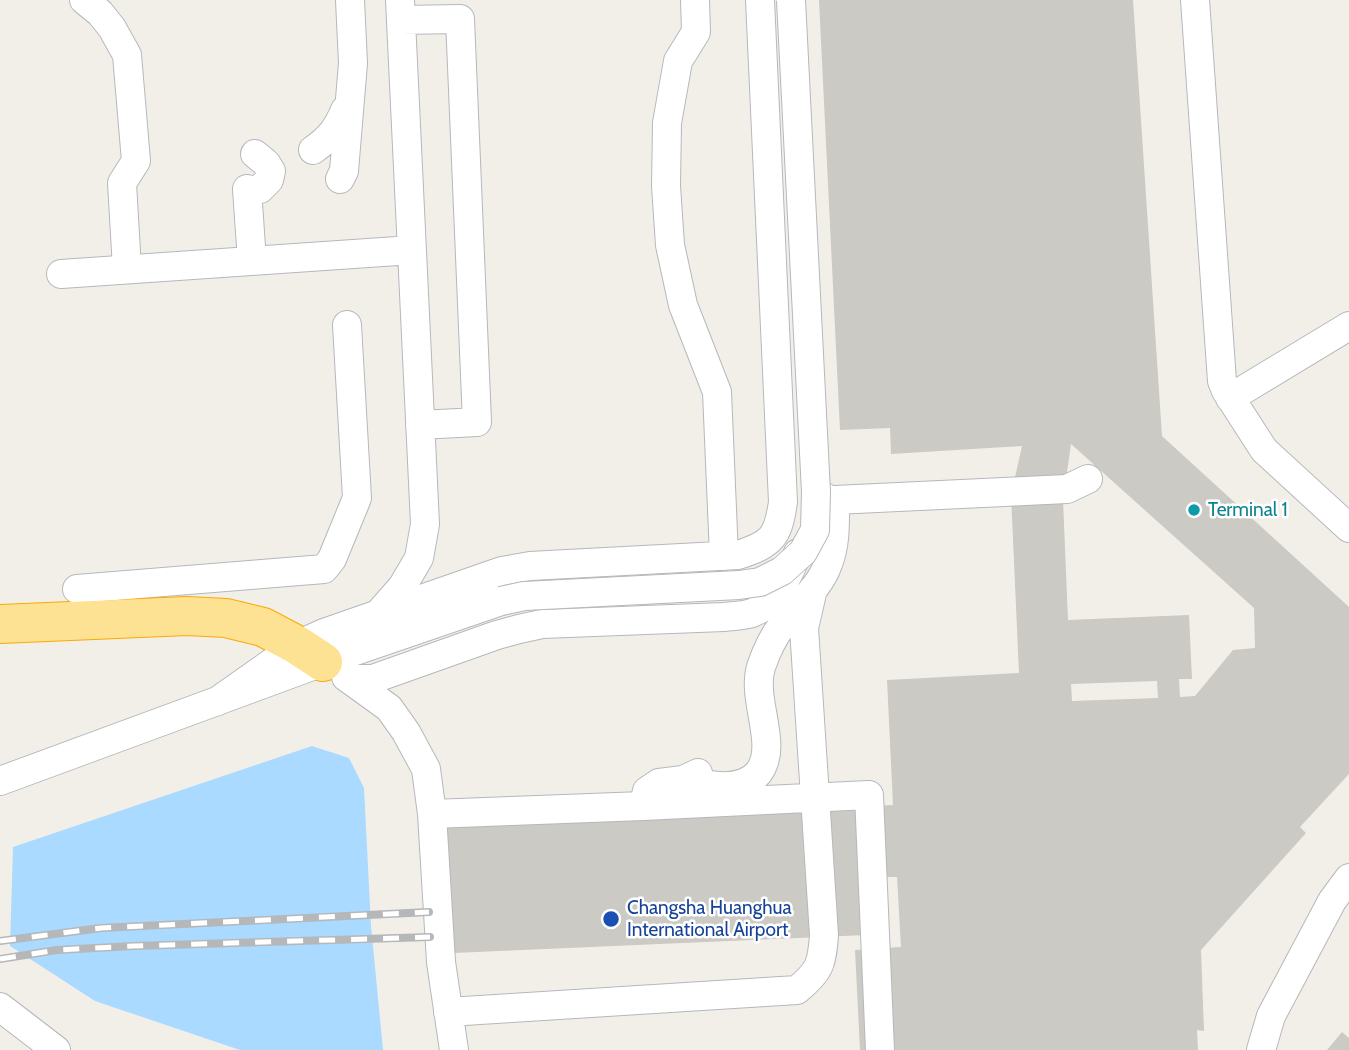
<!DOCTYPE html>
<html>
<head>
<meta charset="utf-8">
<style>
  body { margin:0 }
  canvas { display:block; background:#f1efe8 }
</style>
</head>
<body>
<canvas width="1349" height="1050"></canvas>
<script>
const ctx = document.querySelector('canvas').getContext('2d');
ctx.lineJoin = 'round';
function fill(path, color) {
  ctx.fillStyle = color;
  ctx.fill(path, 'evenodd');
}
function stroke(path, color, width, dash) {
  ctx.strokeStyle = color;
  ctx.lineWidth = width;
  ctx.lineCap = dash ? 'butt' : 'round';
  ctx.setLineDash(dash || []);
  ctx.stroke(path);
}
function write(font, color, halo, rows, align = 'center') {
  ctx.font = font + ' Cabin,sans-serif';
  ctx.lineWidth = 5;
  ctx.setLineDash([]);
  ctx.textBaseline = 'middle';
  ctx.strokeStyle = halo;
  ctx.fillStyle = color;
  for (const [text, x, y, turn = 0] of rows) {
    ctx.save();
    ctx.translate(x, y);
    ctx.rotate((+turn || 0) * Math.PI / 180);
    ctx.textAlign = isNaN(turn) ? turn : align;
    if (halo) ctx.strokeText(text, 0, 0);
    ctx.fillText(text, 0, 0);
    ctx.restore();
  }
}
fill(new Path2D(`
  M 312,746 L 349,758 L 364,788 L 371,926 L 383,1050 L 240,1050 L 95,1001 L 10,946 L 13,847 Z`), '#aadaff');
fill(new Path2D(`
  M 819,0 L 1133,0 L 1162,436 L 1349,607 L 1349,774 L 1300,827 L 1306,833 L 1201,950 L 1204,1031 L 1197,1030 L 1198,1050 L 860,1050 L 855,950 L 901,947 L 897,877 L 863,877 L 866,935 L 431,954 L 423,824 L 893,805 L 887,680 L 1019,673 L 1011,495 L 1022,446 L 891,454 L 890,428 L 840,430 ZM 1071,444 L 1254,608 L 1255,648 L 1233,650 L 1195,696 L 1180,697 L 1179,679 L 1192,679 L 1189,615 L 1068,620 L 1063,500 ZM 1157,681 L 1158,698 L 1072,701 L 1071,684 Z
  M 1342,1032 L 1349,1038 L 1349,1050 L 1327,1050 Z`), '#cccac5');
const minor = new Path2D(`
  M 84,0 L 100,13 L 112,28 L 127,55 L 136,161 L 122,183 L 127,269
  M 695,0 L 696,32 L 678,61 L 667,123 L 666,186 L 670,245 L 683,305 L 717,392 L 724,556
  M 1195,0 L 1222,381 L 1226,391 L 1264,450 L 1349,528
  M 401,20 L 460,19 L 477,422 L 420,425
  M 313,150 C 330,138 337,129 345,110
  M 255,154 L 266,163 L 271,171 L 269,180 L 260,189
  M 340,179 L 344,171 L 353,63 L 350,0
  M 247,189 L 252,261
  M 61,274 L 412,250
  M 1230,398 L 1349,326
  M 823,496 L 829,500 L 835,500 L 1067,489 L 1088,479
  M 77,589 L 324,569 L 332,559 L 357,498 L 347,325
  M 380,612 L 402,587 L 419,558 L 425,524 L 400,0
  M 346,677 L 389,708 L 406,732 L 426,769 L 432,814 L 441,962 L 454,1050
  M 349,679 L 373,679 L 497,635 L 519,629 L 542,624 L 724,617 C 732,616 743,616 752,613 C 778,603 787,577 798,553
  M 216,702 L 297,645 L 324,633 L 502,571 L 530,566 L 738,555 C 772,544 778,537 783,502 L 760,0
  M 683,780 C 705,785 742,794 759,772 C 779,745 751,700 761,667 C 766,652 773,637 783,624 C 798,605 820,587 828,564 C 836,544 835,522 835,500
  M 0,781 L 323,662 L 501,601
  M 643,806 L 647,791 L 659,783 L 683,780 L 698,773
  M 432,814 L 643,806 L 869,795 L 880,1050
  M 0,1007 L 56,1050
  M 448,1012 L 797,990 C 820,971 822,964 824,935 L 804,628 L 813,589
  M 1261,1050 L 1271,1016 L 1332,901 L 1349,878`);
const highway = new Path2D(`
  M 0,624 L 187,616 L 226,618 L 263,627 L 297,645 L 323,662`);
stroke(minor, '#b5b8bc', 30);
stroke(highway, '#f9ab00', 40);
stroke(minor, '#fff', 28);
stroke(highway, '#fde293', 38);
const rail = new Path2D(`
  M 0,941 L 101,928 L 429,912
  M 0,959 L 57,950 L 134,946 L 430,937`);
stroke(rail, '#b6b7b8', 8);
stroke(rail, '#fff', 5, [16]);
const minorBridge = new Path2D(`
  M 501,601 L 524,596 L 739,585 L 760,582 L 782,571 L 803,552 L 815,530 L 816,492 L 791,0`);
stroke(minorBridge, '#b5b8bc', 30, []);
stroke(minorBridge, '#fff', 28);
for (const [x, y, r, color] of [
  [1194,510,7,"#0f9aa8"],
  [611,919,9,"#1a4fb4"]
]) {
  const dot = new Path2D();
  dot.arc(x, y, r, 0, 2 * Math.PI);
  ctx.fillStyle = color;
  ctx.fill(dot);
  stroke(dot, '#fff', 2.5);
}
write('19px', '#0d838f', '#fff', [
  ["Terminal 1",1208,510]
], 'left');
write('19px', '#164399', '#fff', [
  ["Changsha Huanghua",627,908],
  ["International Airport",627,930]
], 'left');
</script>
</body>
</html>
